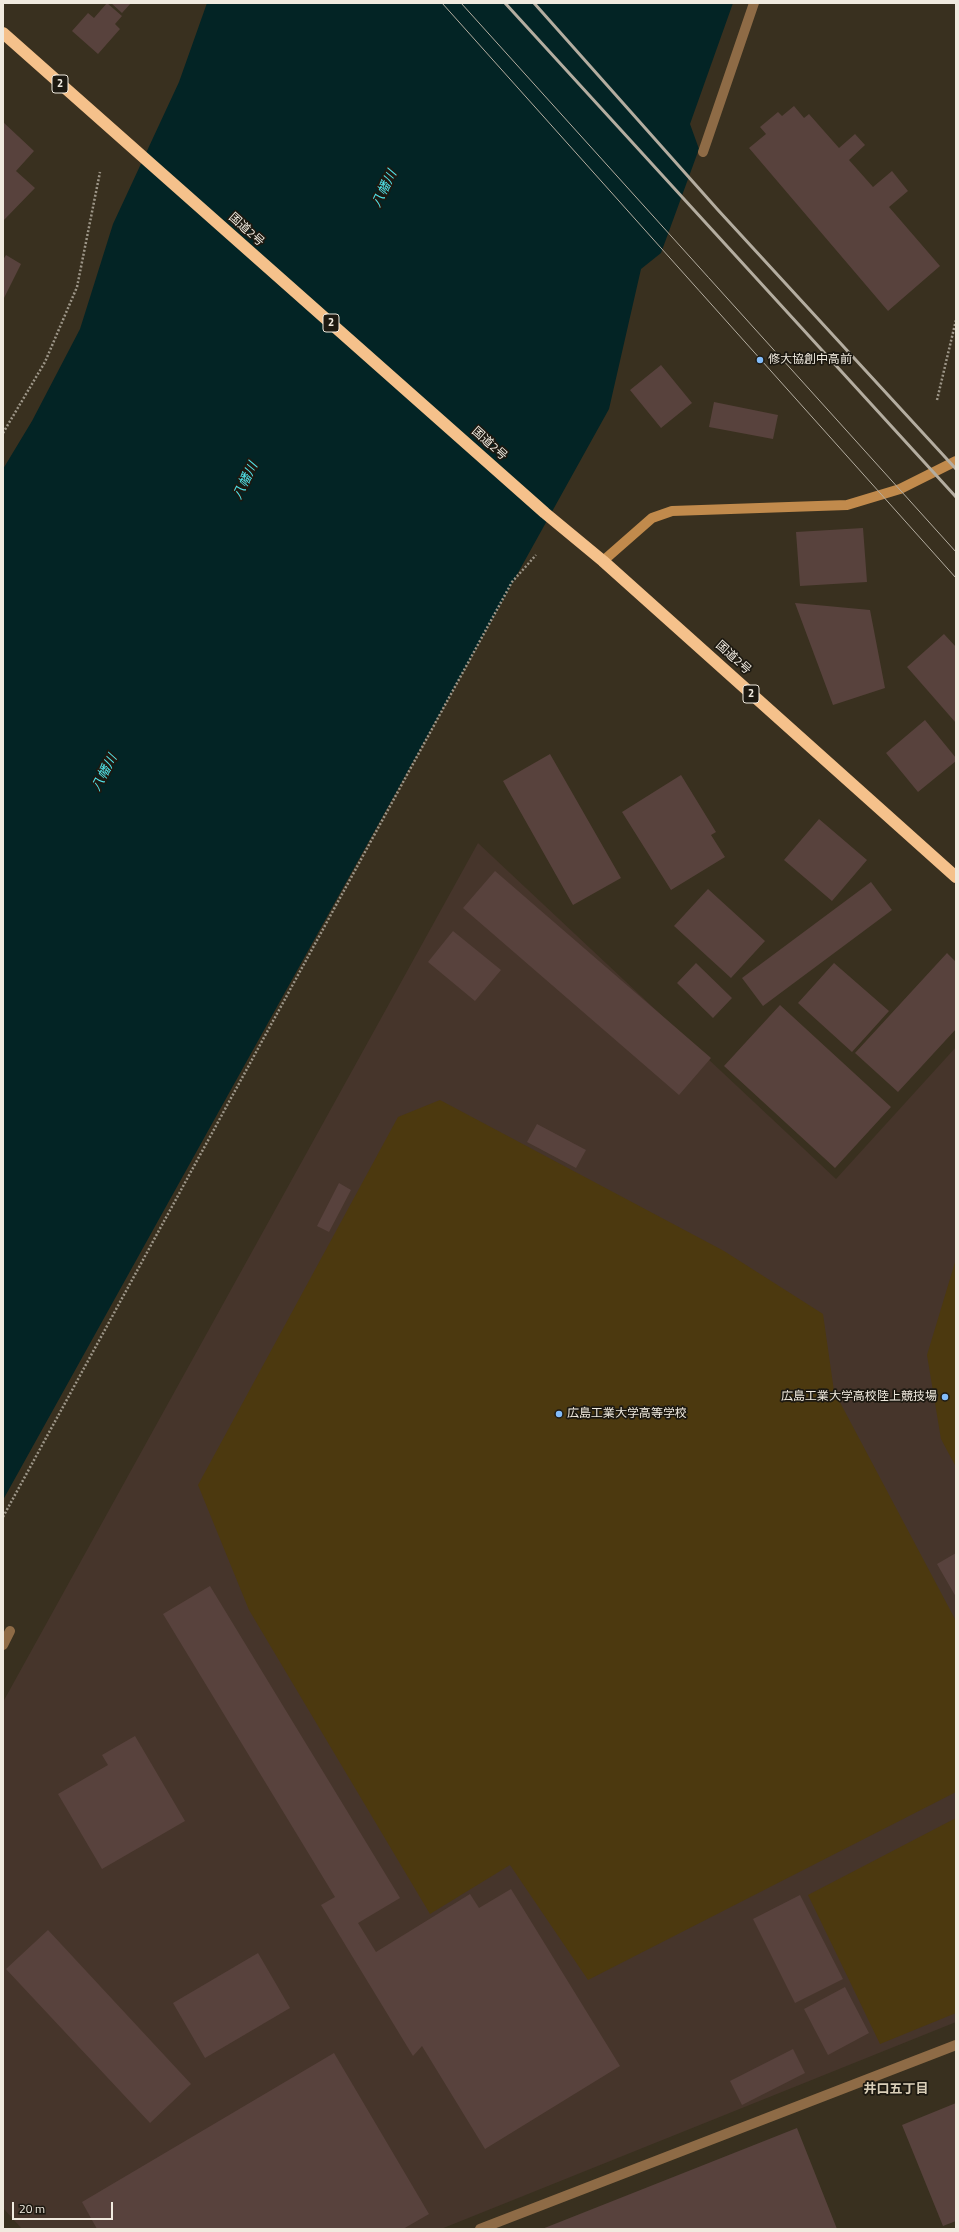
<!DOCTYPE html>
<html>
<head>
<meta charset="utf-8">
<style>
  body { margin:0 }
  #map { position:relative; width:959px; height:2232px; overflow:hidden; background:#39301f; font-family:"Titillium Web",sans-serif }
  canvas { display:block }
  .frame { position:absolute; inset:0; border:4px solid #f0eadf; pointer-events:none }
  .scale { position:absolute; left:12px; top:2202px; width:101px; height:18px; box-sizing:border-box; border:2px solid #f0eadf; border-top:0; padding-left:5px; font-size:12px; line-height:14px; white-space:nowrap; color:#f0eadf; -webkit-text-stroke:3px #1d1911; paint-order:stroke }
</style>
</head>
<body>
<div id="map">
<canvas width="959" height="2232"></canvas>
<div class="frame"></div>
<div class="scale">20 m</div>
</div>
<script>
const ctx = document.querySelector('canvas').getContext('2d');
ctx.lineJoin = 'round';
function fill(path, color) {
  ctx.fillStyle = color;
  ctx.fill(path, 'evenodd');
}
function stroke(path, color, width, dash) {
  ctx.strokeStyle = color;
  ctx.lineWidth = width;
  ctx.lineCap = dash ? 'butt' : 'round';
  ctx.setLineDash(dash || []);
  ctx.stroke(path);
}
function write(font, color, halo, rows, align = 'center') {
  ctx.font = font + ' "Titillium Web","Noto Sans JP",sans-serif';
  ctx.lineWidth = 3.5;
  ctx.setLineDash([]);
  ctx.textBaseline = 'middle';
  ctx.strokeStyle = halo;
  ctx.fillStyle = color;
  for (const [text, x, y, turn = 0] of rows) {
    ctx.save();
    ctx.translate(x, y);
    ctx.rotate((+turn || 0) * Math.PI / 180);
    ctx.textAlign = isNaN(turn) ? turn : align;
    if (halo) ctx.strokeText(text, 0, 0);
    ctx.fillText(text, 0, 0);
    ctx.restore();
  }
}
fill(new Path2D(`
  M 478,843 L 836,1179 L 956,1047 L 956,2022 L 441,2229 L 22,2229 L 3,2208 L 3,1702 Z`), '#46352b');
fill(new Path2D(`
  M 440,1100 L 724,1251 L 823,1314 L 834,1391 L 956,1621 L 956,1792 L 588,1980 L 510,1865 L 430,1914 L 249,1610 L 198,1485 L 398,1117 Z
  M 956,1259 L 956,1467 L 941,1439 L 927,1355 Z
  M 956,1818 L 956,2013 L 880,2044 L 808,1895 Z`), '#4c390f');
fill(new Path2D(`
  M 207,3 L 733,3 L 690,124 L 699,149 L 661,253 L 641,269 L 609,409 L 3,1500 L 3,469 L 32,421 L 80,329 L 113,224 L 179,82 Z`), '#032425');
fill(new Path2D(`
  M 107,3 L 122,16 L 115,24 L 120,29 L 98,54 L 72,31 L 88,13 L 94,18 Z
  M 111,3 L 131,3 L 122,13 Z
  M 794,106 L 804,118 L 809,114 L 839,148 L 855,134 L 865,145 L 849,160 L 873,187 L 892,171 L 908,191 L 889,207 L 940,266 L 888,311 L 749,148 L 766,134 L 760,127 L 778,112 L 782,116 Z
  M 3,122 L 34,151 L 16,171 L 35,188 L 3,221 Z
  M 6,255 L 21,264 L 3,300 L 3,260 Z
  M 661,365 L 692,403 L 661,428 L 630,390 Z
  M 714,402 L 778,415 L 773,439 L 709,427 Z
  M 863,528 L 867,582 L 800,586 L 796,532 Z
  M 795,603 L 870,610 L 885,688 L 833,705 Z
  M 944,634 L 956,647 L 956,723 L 907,667 Z
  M 925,720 L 956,758 L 956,761 L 918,792 L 886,753 Z
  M 550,754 L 621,878 L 573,905 L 503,781 Z
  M 681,775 L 716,832 L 711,835 L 725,857 L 671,890 L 622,812 Z
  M 819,819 L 867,860 L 832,901 L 784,860 Z
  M 495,871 L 711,1058 L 679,1095 L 463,908 Z
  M 871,882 L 892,910 L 763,1006 L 742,978 Z
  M 708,889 L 765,941 L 731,978 L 674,926 Z
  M 453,931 L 501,970 L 475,1001 L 428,962 Z
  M 947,953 L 956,962 L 956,1029 L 898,1092 L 855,1053 Z
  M 696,963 L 732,998 L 713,1018 L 677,983 Z
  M 834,963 L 889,1011 L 852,1052 L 798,1003 Z
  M 780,1005 L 891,1107 L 835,1168 L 724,1066 Z
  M 537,1124 L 586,1150 L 576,1168 L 527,1142 Z
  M 339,1183 L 351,1190 L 329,1232 L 317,1226 Z
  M 956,1553 L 956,1597 L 937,1564 Z
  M 210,1586 L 400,1898 L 358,1923 L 376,1952 L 470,1894 L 479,1908 L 511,1889 L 620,2066 L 485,2149 L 422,2046 L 413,2056 L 321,1905 L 335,1897 L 163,1614 Z
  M 135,1736 L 185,1821 L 102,1869 L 58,1794 L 108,1765 L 102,1755 Z
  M 800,1895 L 843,1979 L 795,2003 L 753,1919 Z
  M 48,1930 L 191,2084 L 150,2123 L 6,1969 Z
  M 258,1953 L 290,2008 L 205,2058 L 173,2003 Z
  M 845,1987 L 869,2033 L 828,2055 L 804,2009 Z
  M 793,2049 L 805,2073 L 742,2105 L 730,2081 Z
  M 334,2053 L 429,2214 L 403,2229 L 97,2229 L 82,2202 Z
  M 956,2103 L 956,2221 L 943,2226 L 902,2125 Z
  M 797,2128 L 837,2229 L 542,2229 Z`), '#58423d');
stroke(new Path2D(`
  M 937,400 L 956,320
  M 3,433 L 45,362 L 77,287 L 100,172
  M 3,1517 L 512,582 L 536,555`), '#9d9688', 2.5, [2, 2]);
stroke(new Path2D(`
  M 703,152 L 754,3
  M 3,1645 L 10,1631
  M 480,2229 L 956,2045`), '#8e6b46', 10);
stroke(new Path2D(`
  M 603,561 L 652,518 L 672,511 L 847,505 L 900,489 L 956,461`), '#c18a4c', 10);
stroke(new Path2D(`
  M 3,33 L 545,513 L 603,561 L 956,877`), '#f5c18b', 12);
stroke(new Path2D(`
  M 442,3 L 956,578
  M 461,3 L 956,552`), '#b4ada0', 1);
stroke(new Path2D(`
  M 505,3 L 956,497
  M 534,3 L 718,210 L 956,469`), '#b4ada0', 3);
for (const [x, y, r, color] of [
  [760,360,4,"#82bcfa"],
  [945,1397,4,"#82bcfa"],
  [559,1414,4,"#82bcfa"]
]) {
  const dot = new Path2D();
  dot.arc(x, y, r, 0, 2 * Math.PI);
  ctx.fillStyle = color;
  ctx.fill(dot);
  stroke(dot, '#1d1911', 1.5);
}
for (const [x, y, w] of [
  [60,84,16],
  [331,323,16],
  [751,694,16]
]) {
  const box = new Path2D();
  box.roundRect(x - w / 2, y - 9, w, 18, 3);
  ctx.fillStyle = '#1d1911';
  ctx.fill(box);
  stroke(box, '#f0eadf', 1);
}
write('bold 11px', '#f0eadf', null, [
  ["2",60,84],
  ["2",331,323],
  ["2",751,694]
]);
write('12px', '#f0eadf', '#1d1911', [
  ["国道2号",246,230,42],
  ["国道2号",489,444,42],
  ["国道2号",733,658,42]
]);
write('12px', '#f0eadf', '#1d1911', [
  ["修大協創中高前",768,360],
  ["広島工業大学高校陸上競技場",937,1397,"right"],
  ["広島工業大学高等学校",567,1414]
], 'left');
write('italic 13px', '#51e4ea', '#1d1911', [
  ["八幡川",385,189,-64],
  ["八幡川",246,481,-64],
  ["八幡川",105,773,-62]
]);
write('bold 13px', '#dacfb9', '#1d1911', [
  ["井口五丁目",896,2090]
]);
</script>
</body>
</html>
